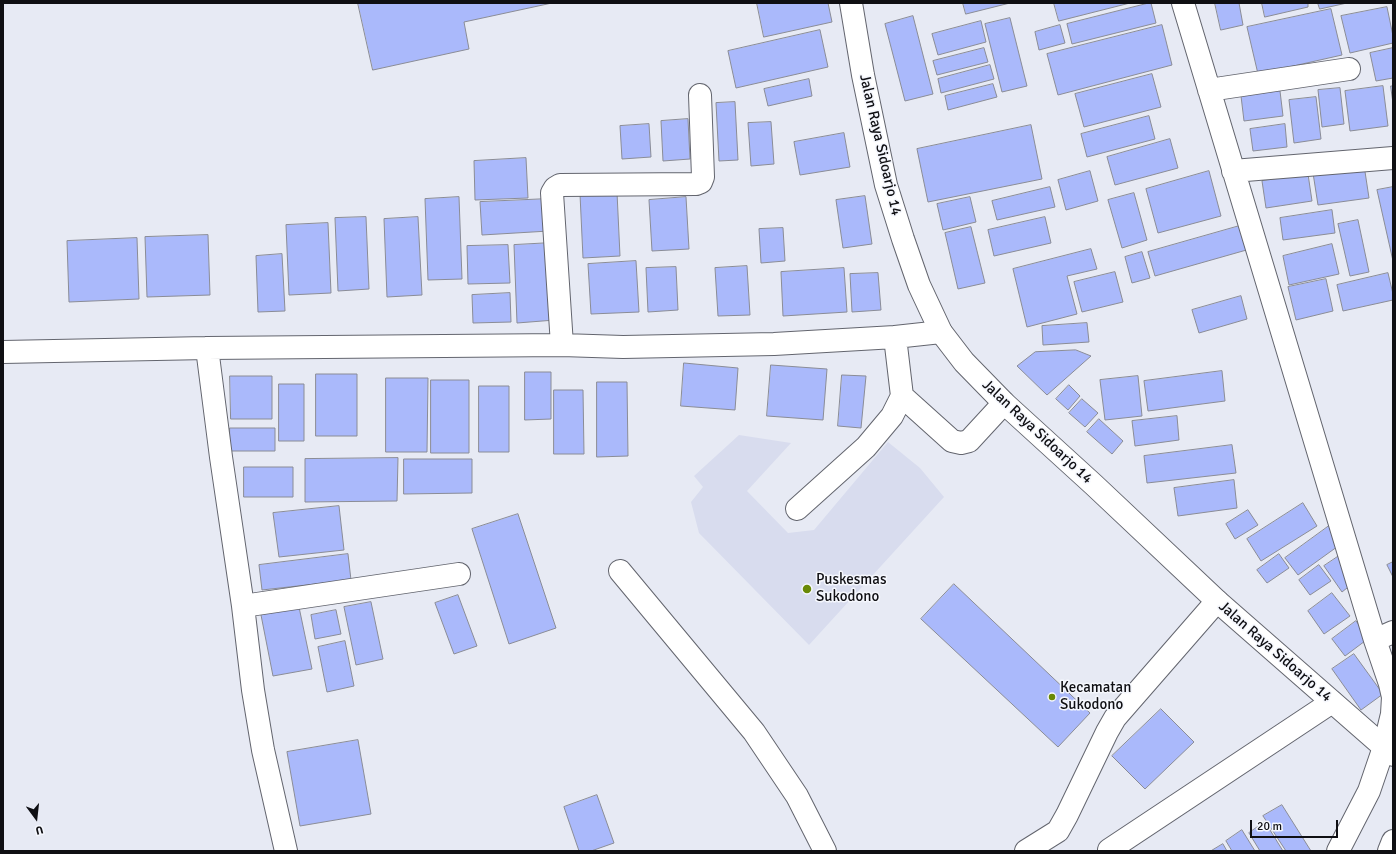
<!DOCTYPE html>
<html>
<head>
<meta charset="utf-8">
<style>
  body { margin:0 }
  #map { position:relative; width:1396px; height:854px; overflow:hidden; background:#e7eaf4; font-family:Signika,sans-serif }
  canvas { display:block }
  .frame { position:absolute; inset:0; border:4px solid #0f0f13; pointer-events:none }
  .north { position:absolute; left:16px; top:798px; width:40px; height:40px; -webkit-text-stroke:3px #f5f7fd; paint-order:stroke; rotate:165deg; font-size:11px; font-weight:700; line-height:16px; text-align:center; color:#0f0f13 }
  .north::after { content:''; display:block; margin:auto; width:14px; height:18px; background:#0f0f13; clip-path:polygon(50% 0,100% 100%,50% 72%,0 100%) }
  .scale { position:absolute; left:1250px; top:820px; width:88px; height:18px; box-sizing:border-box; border:2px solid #0f0f13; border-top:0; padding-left:5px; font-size:12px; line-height:14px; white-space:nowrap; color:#0f0f13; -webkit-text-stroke:3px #f5f7fd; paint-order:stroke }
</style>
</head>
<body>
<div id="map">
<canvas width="1396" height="854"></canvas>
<div class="frame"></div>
<div class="north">U</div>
<div class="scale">20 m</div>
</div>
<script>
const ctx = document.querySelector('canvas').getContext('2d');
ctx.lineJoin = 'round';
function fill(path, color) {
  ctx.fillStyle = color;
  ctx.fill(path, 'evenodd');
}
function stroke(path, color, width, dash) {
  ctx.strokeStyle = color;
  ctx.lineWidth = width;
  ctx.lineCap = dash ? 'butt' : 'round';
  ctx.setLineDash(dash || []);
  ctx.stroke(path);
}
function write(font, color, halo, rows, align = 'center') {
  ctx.font = font + ' Signika,sans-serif';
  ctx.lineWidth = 3;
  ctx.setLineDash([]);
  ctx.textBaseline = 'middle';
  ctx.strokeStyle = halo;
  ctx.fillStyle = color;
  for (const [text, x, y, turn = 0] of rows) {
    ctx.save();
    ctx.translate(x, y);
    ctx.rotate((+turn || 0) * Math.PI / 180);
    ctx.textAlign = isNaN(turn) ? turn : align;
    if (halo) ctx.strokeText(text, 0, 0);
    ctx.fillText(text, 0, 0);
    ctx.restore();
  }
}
fill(new Path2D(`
  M 739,435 L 791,443 L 747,491 L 788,533 L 814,530 L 888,442 L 920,468 L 944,497 L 809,645 L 699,533 L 691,502 L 703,487 L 694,476 Z`), '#d8dcee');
const building = new Path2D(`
  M 358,3 L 552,3 L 464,22 L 469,49 L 373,70 Z
  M 757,3 L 828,3 L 832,22 L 764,37 Z
  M 963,3 L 1010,3 L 966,14 Z
  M 1054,3 L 1130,3 L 1059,21 Z
  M 1149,3 L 1151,3 L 1156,23 L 1072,44 L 1067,24 Z
  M 1215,3 L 1239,3 L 1243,25 L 1221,30 Z
  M 1262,3 L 1308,3 L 1308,7 L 1265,17 Z
  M 1318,3 L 1347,3 L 1320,9 Z
  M 1387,7 L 1393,36 L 1393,43 L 1350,53 L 1341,16 Z
  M 1331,9 L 1342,55 L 1258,74 L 1247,27 Z
  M 913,16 L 933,94 L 905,101 L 885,24 Z
  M 1010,18 L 1027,86 L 1002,92 L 985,24 Z
  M 981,21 L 986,42 L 938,55 L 932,34 Z
  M 1060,25 L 1065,43 L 1039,50 L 1035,32 Z
  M 1162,25 L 1172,65 L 1058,95 L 1047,54 Z
  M 820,30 L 828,67 L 736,88 L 728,51 Z
  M 984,48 L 988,62 L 937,75 L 933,61 Z
  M 1393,48 L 1393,78 L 1376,81 L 1370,53 Z
  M 990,65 L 994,79 L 941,93 L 938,79 Z
  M 1152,74 L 1161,107 L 1084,127 L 1075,94 Z
  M 809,79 L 812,96 L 768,106 L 764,89 Z
  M 993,84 L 997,97 L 948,110 L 945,96 Z
  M 1383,86 L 1388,126 L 1350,131 L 1345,91 Z
  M 1391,86 L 1393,86 L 1393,103 Z
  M 1340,88 L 1344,124 L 1322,127 L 1318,90 Z
  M 1280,91 L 1283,116 L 1244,121 L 1241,96 Z
  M 1316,97 L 1321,139 L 1294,143 L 1289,100 Z
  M 735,102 L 738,160 L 719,161 L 716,103 Z
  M 1149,116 L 1155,139 L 1087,157 L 1081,134 Z
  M 688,119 L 690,159 L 663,161 L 661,121 Z
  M 771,122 L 774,164 L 751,166 L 748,123 Z
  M 649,124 L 651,157 L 622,159 L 620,126 Z
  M 1285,124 L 1287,147 L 1253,151 L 1250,129 Z
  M 1031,125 L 1042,179 L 928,202 L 917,149 Z
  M 844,133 L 850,167 L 800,175 L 794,142 Z
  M 1170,139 L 1178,168 L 1115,185 L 1107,157 Z
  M 526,158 L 528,198 L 475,200 L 474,161 Z
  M 1364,165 L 1369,198 L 1318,205 L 1313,173 Z
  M 1090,171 L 1098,201 L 1066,210 L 1058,180 Z
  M 1209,171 L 1221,216 L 1158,233 L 1146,189 Z
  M 1308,174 L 1312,201 L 1266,208 L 1262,181 Z
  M 1050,187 L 1055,207 L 997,220 L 992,201 Z
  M 1393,187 L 1393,261 L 1377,190 Z
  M 617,192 L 620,256 L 583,258 L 580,194 Z
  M 1134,193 L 1147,240 L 1122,248 L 1108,200 Z
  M 865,196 L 872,244 L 843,248 L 836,200 Z
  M 459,197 L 462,279 L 428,280 L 425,199 Z
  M 686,197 L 689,249 L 652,251 L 649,200 Z
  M 970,197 L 976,222 L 943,230 L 937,204 Z
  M 548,199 L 549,231 L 482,235 L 480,202 Z
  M 1332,210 L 1335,233 L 1283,240 L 1280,218 Z
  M 366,217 L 369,289 L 338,291 L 335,218 Z
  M 418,217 L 422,295 L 387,297 L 384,219 Z
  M 1045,217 L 1051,243 L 994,256 L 988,230 Z
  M 1358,220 L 1369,272 L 1350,276 L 1338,224 Z
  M 328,223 L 331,293 L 289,295 L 286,225 Z
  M 1243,225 L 1250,249 L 1155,276 L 1148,252 Z
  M 971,227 L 985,283 L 958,289 L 945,233 Z
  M 783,228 L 785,261 L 761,263 L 759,229 Z
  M 208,235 L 210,295 L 147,297 L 145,237 Z
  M 137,238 L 139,299 L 69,302 L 67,241 Z
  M 551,243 L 555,320 L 517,323 L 514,245 Z
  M 1332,244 L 1339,274 L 1289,285 L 1283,256 Z
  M 508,245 L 510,283 L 468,284 L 467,246 Z
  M 1091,249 L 1097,269 L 1067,276 L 1077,314 L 1027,327 L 1013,269 Z
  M 1142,252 L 1150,278 L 1132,283 L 1125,257 Z
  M 282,254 L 285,311 L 258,312 L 256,256 Z
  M 636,261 L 639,312 L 591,314 L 588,264 Z
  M 747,266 L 750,315 L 718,316 L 715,268 Z
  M 676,267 L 678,310 L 648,312 L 646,268 Z
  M 844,268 L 847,312 L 783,316 L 781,272 Z
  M 1115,272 L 1123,302 L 1082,312 L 1074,282 Z
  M 878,273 L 881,310 L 852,312 L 850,274 Z
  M 1388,273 L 1393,294 L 1393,300 L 1343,311 L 1337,285 Z
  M 1326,279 L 1333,311 L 1296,320 L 1288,287 Z
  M 510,293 L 511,322 L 473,323 L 472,295 Z
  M 1241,296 L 1247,319 L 1199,333 L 1192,310 Z
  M 1087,323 L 1089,342 L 1043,345 L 1042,326 Z
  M 1076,350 L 1091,356 L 1047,395 L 1017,366 L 1035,352 Z
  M 684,363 L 738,368 L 735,410 L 681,406 Z
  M 771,365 L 827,369 L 823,420 L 767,416 Z
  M 1222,371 L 1225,401 L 1148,411 L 1144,381 Z
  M 525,372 L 551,372 L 551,419 L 525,420 Z
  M 316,374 L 357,374 L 357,436 L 316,436 Z
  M 842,375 L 866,376 L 861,428 L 838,426 Z
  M 230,376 L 272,376 L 272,419 L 231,419 Z
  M 1138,376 L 1142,416 L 1105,420 L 1100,380 Z
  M 386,378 L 428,378 L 427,452 L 386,452 Z
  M 431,380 L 469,380 L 469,453 L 431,453 Z
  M 597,382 L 627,382 L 628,456 L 597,457 Z
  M 279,384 L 304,384 L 304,441 L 279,441 Z
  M 1069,385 L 1080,396 L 1068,410 L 1056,399 Z
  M 479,386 L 509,386 L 509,452 L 479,452 Z
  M 554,390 L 583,390 L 584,454 L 554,454 Z
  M 1082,399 L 1098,413 L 1085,427 L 1069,413 Z
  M 1177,416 L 1179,440 L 1135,446 L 1132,421 Z
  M 1099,419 L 1123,441 L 1112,454 L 1087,432 Z
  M 230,428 L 275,428 L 275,451 L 230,451 Z
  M 1232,445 L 1236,473 L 1147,483 L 1144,456 Z
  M 398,458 L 397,501 L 305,502 L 305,459 Z
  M 404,459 L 472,459 L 472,493 L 404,494 Z
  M 244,467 L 293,467 L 293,497 L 244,497 Z
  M 1234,480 L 1237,508 L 1178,516 L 1174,488 Z
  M 1303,503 L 1317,526 L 1261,561 L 1247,539 Z
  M 339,506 L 344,550 L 279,557 L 273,513 Z
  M 1248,510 L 1258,525 L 1235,539 L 1226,524 Z
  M 518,514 L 556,628 L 509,644 L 472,529 Z
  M 1329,526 L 1341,544 L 1298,575 L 1285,558 Z
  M 348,554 L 351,580 L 262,590 L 259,565 Z
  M 1279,554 L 1289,568 L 1267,583 L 1257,570 Z
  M 1339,556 L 1357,580 L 1342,592 L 1324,566 Z
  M 1393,562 L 1393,577 L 1387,565 Z
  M 1319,565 L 1331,581 L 1310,595 L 1299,580 Z
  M 954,584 L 1090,713 L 1058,747 L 921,619 Z
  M 1332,593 L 1350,616 L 1324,634 L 1308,611 Z
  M 458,595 L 477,646 L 454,654 L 435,603 Z
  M 371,602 L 383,659 L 356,665 L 344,607 Z
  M 299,607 L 312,669 L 273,676 L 261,615 Z
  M 336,610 L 341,634 L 315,639 L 311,615 Z
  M 1356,621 L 1369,638 L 1345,656 L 1332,639 Z
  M 345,641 L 354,686 L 327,692 L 318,647 Z
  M 1354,654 L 1383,694 L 1361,710 L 1332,669 Z
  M 1161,709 L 1194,742 L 1145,789 L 1112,756 Z
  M 358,740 L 371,814 L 300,826 L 287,752 Z
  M 597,795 L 614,843 L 591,851 L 579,851 L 564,807 Z
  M 1282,805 L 1311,851 L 1286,851 L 1263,816 Z
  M 1265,822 L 1283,851 L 1260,851 L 1249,833 Z
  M 1242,830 L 1255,851 L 1232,851 L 1226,841 Z
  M 1223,844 L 1227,851 L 1211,851 Z`);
fill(building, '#aab9fb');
stroke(building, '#8a8c96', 1);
const minor = new Path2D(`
  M 1183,3 L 1375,640 L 1390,684 L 1393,697 L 1392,714 L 1384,747 L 1369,791 L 1338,851
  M 1209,90 L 1349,69
  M 1233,171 L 1393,158
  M 562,345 L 552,193 L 555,188 L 560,185 L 696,184 L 701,182 L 703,177 L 700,95
  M 207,348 L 221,457 L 243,606 L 253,690 L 263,750 L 286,851
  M 3,352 L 207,348 L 562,345 L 623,347 L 774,344 L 895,337 L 941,332
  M 902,396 L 952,441 L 961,443 L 969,441 L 1004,403
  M 797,509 L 866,447 L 892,416 L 902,396 L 895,337
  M 620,571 L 754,732 L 797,796 L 825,851
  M 243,606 L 459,574
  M 1375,640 L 1393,632
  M 1109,850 L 1332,702
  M 1026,851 L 1058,831 L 1067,815 L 1107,732 L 1115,718 L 1217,601
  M 1389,851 L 1393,841`);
const major = new Path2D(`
  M 851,3 L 863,75 L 886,185 L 903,239 L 919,285 L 941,332 L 964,362 L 1004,403 L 1094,485 L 1217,601 L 1393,755`);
stroke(minor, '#63656e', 24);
stroke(major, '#63656e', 24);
stroke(minor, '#fff', 22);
stroke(major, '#fff', 22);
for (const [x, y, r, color] of [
  [807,589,5,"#698906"],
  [1052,697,4,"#698906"]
]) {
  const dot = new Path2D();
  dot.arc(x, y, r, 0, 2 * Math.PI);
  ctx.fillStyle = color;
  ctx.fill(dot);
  stroke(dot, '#f5f7fd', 1.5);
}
write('15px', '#0f0f13', '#f5f7fd', [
  ["Jalan Raya Sidoarjo 14",880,145,77],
  ["Jalan Raya Sidoarjo 14",1037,432,43],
  ["Jalan Raya Sidoarjo 14",1275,652,41]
]);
write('15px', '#0f0f13', '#f5f7fd', [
  ["Puskesmas",816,580],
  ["Sukodono",816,597],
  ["Kecamatan",1060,688],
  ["Sukodono",1060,705]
], 'left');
</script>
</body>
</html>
